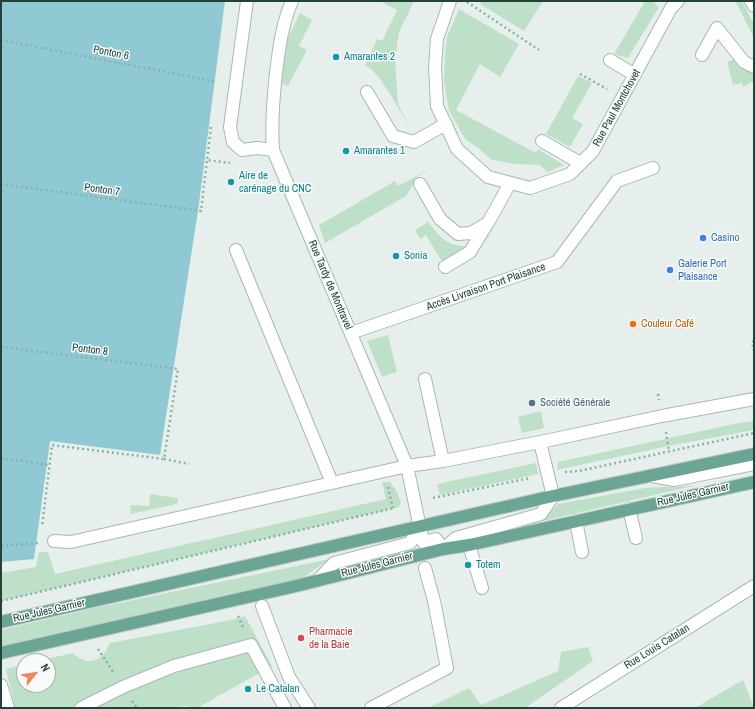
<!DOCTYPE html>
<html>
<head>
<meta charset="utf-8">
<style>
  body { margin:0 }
  #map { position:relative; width:755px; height:709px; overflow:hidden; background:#e6efeb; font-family:"Archivo Narrow",sans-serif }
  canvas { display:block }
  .frame { position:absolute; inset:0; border:2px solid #24423a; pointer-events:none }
  .north { position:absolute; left:16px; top:653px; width:40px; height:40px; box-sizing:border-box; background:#f7fbf9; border:1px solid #a3b1ad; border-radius:50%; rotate:60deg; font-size:11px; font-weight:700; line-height:16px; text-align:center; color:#24423a }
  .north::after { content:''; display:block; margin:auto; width:14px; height:18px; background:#f4845f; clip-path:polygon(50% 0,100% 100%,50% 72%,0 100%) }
</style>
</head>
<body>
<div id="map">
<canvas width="755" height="709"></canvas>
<div class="frame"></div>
<div class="north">N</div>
</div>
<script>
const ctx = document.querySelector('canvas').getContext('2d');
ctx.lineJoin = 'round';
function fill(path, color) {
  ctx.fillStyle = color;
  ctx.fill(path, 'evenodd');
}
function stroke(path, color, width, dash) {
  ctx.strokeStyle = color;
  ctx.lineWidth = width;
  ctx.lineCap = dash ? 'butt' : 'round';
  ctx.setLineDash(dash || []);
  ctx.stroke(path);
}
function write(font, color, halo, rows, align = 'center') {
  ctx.font = font + ' "Archivo Narrow",sans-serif';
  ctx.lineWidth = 3;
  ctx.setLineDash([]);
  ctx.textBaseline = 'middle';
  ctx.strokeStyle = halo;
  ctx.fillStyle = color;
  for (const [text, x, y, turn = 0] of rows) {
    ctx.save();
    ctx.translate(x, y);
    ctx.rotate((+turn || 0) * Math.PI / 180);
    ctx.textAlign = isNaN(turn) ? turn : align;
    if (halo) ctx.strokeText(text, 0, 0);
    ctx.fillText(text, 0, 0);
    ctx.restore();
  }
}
fill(new Path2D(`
  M 380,1 L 414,1 L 399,32 L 395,59 L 398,104 L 409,126 C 399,110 380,72 365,65 L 377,39 L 382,41 L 397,10 Z
  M 482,1 L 543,1 L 524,31 L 480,4 Z
  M 645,1 L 652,1 L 659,7 L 628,58 L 614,54 Z
  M 734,1 L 742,1 L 754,24 L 754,38 L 737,4 Z
  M 459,9 L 519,44 L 500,77 L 480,64 L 456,110 L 536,153 L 538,149 L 564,165 L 548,172 L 539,165 L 516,164 L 492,160 L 477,147 L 466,140 L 449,111 L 444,82 L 445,53 L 447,37 Z
  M 300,13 L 312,20 L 299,46 L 307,50 L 288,86 L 280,83 L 287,39 Z
  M 738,58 L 744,67 L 754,74 L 754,81 L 743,87 L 742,83 L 733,85 L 727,62 Z
  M 578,76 L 592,83 L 572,118 L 583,124 L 570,147 L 546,134 Z
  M 430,169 L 417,177 L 406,196 L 325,243 L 319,225 L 395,181 L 398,186 Z
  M 428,222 C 442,240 446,245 469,247 L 443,263 L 426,235 L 420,239 L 415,230 Z
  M 388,335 L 397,372 L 382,377 L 367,341 Z
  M 541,411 L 544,428 L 522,433 L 518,417 Z
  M 754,421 L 754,430 L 668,446 L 557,470 L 558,462 L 739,423 Z
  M 536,463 L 538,474 L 440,495 L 437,484 Z
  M 382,482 L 390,482 L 396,490 L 401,502 L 399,507 L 1,601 L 1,573 L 36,567 L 39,552 L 48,552 L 55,574 L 386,499 Z
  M 697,485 L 543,521 L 558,504 L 645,488 Z
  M 150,494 L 178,498 L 177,504 L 130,514 L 131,505 L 149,506 Z
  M 330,559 L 301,579 L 1,647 L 1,630 L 95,608 Z
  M 245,616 L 272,666 L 197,708 L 187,706 L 161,708 L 15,708 L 6,669 L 24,664 L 24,685 L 48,685 L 48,661 L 38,661 L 73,653 C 87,667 103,662 110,643 L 236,619 Z
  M 588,647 L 593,661 L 525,708 L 428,708 L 469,688 L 481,705 L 558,671 L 561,652 Z
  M 743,680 L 754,708 L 695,708 Z`), '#bfe0c8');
fill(new Path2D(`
  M 1,1 L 225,1 L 198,211 L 160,455 L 50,441 L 34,559 L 1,562 Z`), '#8ec9d4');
const minor = new Path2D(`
  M 247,1 L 230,127 L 233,142 L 242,150 L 257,148 L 273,150
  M 292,1 C 282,24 279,48 276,73 C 273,100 271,123 273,150 L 407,466 L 423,542 L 436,539 L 443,549 L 456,538 L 541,514 L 553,496 L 540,442
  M 450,1 L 437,39 L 435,67 L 437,106 L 457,149 L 488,177 L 530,188 L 570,174 L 593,151 L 671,8 L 678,1
  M 751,1 L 754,6
  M 702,55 L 717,28 L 744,62 L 754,67
  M 610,60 L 635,75
  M 367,92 L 393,136 L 414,142 L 446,124
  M 542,141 L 580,163
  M 420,184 L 440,219 L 458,234 L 471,233 L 488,223 L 510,183
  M 236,250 L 332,483
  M 445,267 L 470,252 L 487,224
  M 351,333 L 557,262 L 617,181 L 653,168
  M 425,379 L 443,461
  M 652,476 L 674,480 L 754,464
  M 629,509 L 636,538
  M 576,521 L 582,552
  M 54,541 L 71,542 L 407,466 L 443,461 L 550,440 L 662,416 L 754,399
  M 469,545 L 482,588
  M 318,580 L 334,563 L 410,543 L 421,526
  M 262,606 L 289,677 L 309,708
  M 1,685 L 8,708
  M 81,708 L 123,687 L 174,666 L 251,645 L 285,708
  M 371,708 L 447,668 L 434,601 L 425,568
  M 561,708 L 754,586`);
const major = new Path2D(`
  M 1,622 L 553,496 L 754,454
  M 1,653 L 296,586 L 443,549 L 469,545 L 754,482`);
stroke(minor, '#a8b8b2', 14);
stroke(major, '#c2cac8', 14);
stroke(new Path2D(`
  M 467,2 L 539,50
  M 1,40 L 217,82
  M 580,74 L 607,89
  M 211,127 L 207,160 L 230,163
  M 1,184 L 201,211 L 207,160
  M 754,341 L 752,342 L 754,351
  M 1,347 L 178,369 L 164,459 L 52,445 L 42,527
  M 658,394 L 659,400
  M 666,432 L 669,451
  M 1,458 L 50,465
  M 164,459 L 189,464
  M 565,472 L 579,471 L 754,433
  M 388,487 L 393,508
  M 433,498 L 530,478
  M 1,546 L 38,543
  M 1,601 L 394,508
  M 238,616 L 244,629
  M 98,649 L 114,673
  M 132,701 L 137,708`), '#86b3a5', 2.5, [2, 3]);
stroke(minor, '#fff', 12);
stroke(major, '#6aa596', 12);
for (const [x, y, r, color] of [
  [336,57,4,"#0f9aa8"],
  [346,151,4,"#0f9aa8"],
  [231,182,4,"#0f9aa8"],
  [703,238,4,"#3f7fe0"],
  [396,256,4,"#0f9aa8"],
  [670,270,4,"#3f7fe0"],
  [633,324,4,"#e8710a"],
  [532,403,4,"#5c6f8a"],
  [468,565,4,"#0f9aa8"],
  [301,638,4,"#e0444e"],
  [248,689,4,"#0f9aa8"]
]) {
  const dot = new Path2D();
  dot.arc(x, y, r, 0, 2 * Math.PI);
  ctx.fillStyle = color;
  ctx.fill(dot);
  stroke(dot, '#f7fbf9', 1.5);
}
write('11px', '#24423a', '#f7fbf9', [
  ["Ponton 6",111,53,11],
  ["Rue Paul Montchovet",617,108,-61],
  ["Ponton 7",102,190,8],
  ["Rue Tardy de Montravel",330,285,67],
  ["Accès Livraison Port Plaisance",486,287,-19],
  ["Ponton 8",90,350,7],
  ["Rue Jules Garnier",693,495,-13],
  ["Rue Jules Garnier",377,565,-14],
  ["Rue Jules Garnier",49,611,-13],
  ["Rue Louis Catalan",657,647,-32]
]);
write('11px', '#0d838f', '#f7fbf9', [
  ["Amarantes 2",344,57],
  ["Amarantes 1",354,151],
  ["Aire de",239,176],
  ["carénage du CNC",239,189],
  ["Sonia",404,256],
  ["Totem",476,565],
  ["Le Catalan",256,689]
], 'left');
write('11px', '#366cbe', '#f7fbf9', [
  ["Casino",711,238],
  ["Galerie Port",678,264],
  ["Plaisance",678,277]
], 'left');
write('11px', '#c56008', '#f7fbf9', [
  ["Couleur Café",641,324]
], 'left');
write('11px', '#4e5e75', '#f7fbf9', [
  ["Société Générale",540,403]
], 'left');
write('11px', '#be3a42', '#f7fbf9', [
  ["Pharmacie",309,632],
  ["de la Baie",309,645]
], 'left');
</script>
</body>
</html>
